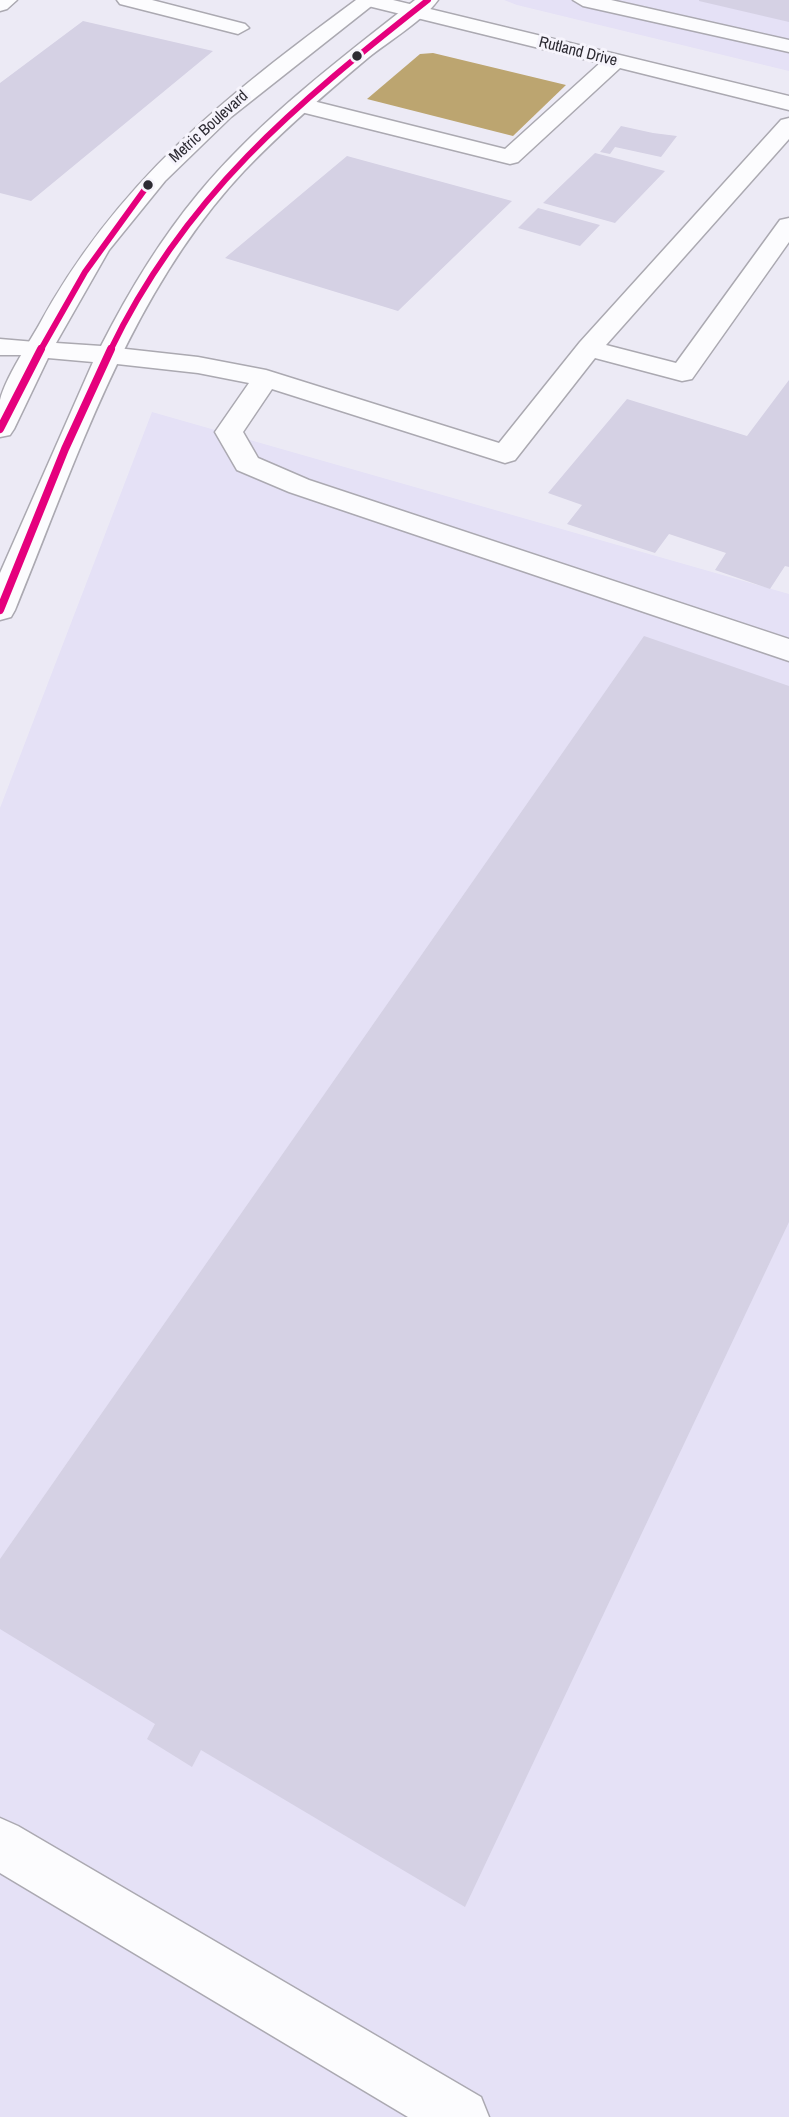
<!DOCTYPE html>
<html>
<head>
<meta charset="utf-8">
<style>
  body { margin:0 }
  canvas { display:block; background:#eceaf5 }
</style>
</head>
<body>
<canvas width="789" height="2117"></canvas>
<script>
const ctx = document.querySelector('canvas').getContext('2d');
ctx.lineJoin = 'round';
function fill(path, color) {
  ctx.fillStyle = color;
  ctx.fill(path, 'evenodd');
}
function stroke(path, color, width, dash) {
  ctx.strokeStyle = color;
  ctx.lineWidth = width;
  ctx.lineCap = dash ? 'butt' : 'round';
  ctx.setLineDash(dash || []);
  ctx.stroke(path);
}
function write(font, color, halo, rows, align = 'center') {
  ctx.font = font + ' "Archivo Narrow",sans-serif';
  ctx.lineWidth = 6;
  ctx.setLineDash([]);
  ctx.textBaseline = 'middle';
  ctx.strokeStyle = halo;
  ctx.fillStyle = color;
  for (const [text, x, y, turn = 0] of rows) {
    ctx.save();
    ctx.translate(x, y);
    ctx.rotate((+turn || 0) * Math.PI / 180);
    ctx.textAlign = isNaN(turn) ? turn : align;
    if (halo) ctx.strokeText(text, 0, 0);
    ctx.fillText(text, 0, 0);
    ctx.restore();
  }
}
fill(new Path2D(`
  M 504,0 L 789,0 L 789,71 L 517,5 Z
  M 152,412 L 789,594 L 789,2117 L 0,2117 L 0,808 Z`), '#e5e1f6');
fill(new Path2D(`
  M 433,53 L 566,85 L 513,136 L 367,99 L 420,54 Z`), '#bca570');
fill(new Path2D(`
  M 699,0 L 789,0 L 789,22 L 699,1 Z
  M 83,21 L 213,51 L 31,201 L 0,193 L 0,83 Z
  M 621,126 L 653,133 L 677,136 L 661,157 L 615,147 L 610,154 L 600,152 Z
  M 595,153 L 665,171 L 615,223 L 543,203 Z
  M 347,156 L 512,201 L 398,311 L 225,258 Z
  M 538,208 L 600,225 L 580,246 L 518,228 Z
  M 789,380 L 789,567 L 785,566 L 770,589 L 715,570 L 726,553 L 669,534 L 655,553 L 567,524 L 582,505 L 548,493 L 627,399 L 747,436 Z
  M 644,636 L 789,686 L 789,1222 L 465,1907 L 201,1750 L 192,1767 L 147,1739 L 155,1724 L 0,1629 L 0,1559 Z`), '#d5d1e4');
const minor = new Path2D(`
  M 0,0 L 17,0 L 7,9 L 0,11 Z
  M 117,0 L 152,0 L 245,24 L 249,28 L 238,34 L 120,4 Z
  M 357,0 L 393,0 L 789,96 L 789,110 L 620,68 L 518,162 L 510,164 L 293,110 L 290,105 L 293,100 L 301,98 L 505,149 L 600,63 L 360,4 Z
  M 573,0 L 611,0 L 789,40 L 789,52 L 583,6 Z
  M 789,118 L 789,139 L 606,345 L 676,363 L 780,220 L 789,218 L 789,242 L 692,379 L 682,381 L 595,358 L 515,460 L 505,463 L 272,389 L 243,432 L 258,458 L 309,480 L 789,639 L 789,661 L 289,492 L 237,470 L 215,432 L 249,383 L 198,373 L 108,363 L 99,361 L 95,355 L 99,349 L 108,347 L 198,357 L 266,370 L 499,443 L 580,342 L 781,120 Z
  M 0,339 L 47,343 L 51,349 L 47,355 L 0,355 Z
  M 0,1818 L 18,1826 L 481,2097 L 489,2117 L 408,2117 L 0,1873 Z`);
const major = new Path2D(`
  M 356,0 L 379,0 L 231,117 L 165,181 L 109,250 L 56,343 L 101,346 C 128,293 159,241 198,194 C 260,119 339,60 415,0 L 438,0 C 424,20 389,41 369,57 C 326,93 283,130 244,171 C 130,292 77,459 15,610 L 11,617 L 0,620 L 0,573 L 93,362 L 48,358 L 14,429 L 10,435 L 0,437 C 0,426 0,411 0,400 C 6,377 27,346 39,325 C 118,180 226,96 356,0 Z`);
stroke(minor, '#aba9b1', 3);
stroke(major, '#aba9b1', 3);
fill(minor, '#fcfcfe');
fill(major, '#fcfcfe');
stroke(new Path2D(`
  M 40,351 L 85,272 L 148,185
  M 110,351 C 185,195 296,104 428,0`), '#e5007d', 6);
stroke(new Path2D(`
  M 0,429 L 41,349
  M 0,610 L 65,449 L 111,349`), '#e5007d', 8);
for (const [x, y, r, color] of [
  [357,56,6,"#2d2b33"],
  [148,185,6,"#2d2b33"]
]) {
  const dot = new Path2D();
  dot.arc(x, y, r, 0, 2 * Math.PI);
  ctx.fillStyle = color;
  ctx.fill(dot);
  stroke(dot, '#f6f4fc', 2.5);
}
write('16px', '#2d2b33', '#f6f4fc', [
  ["Rutland Drive",578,52,14],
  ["Metric Boulevard",209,127,-42]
]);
</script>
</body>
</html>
